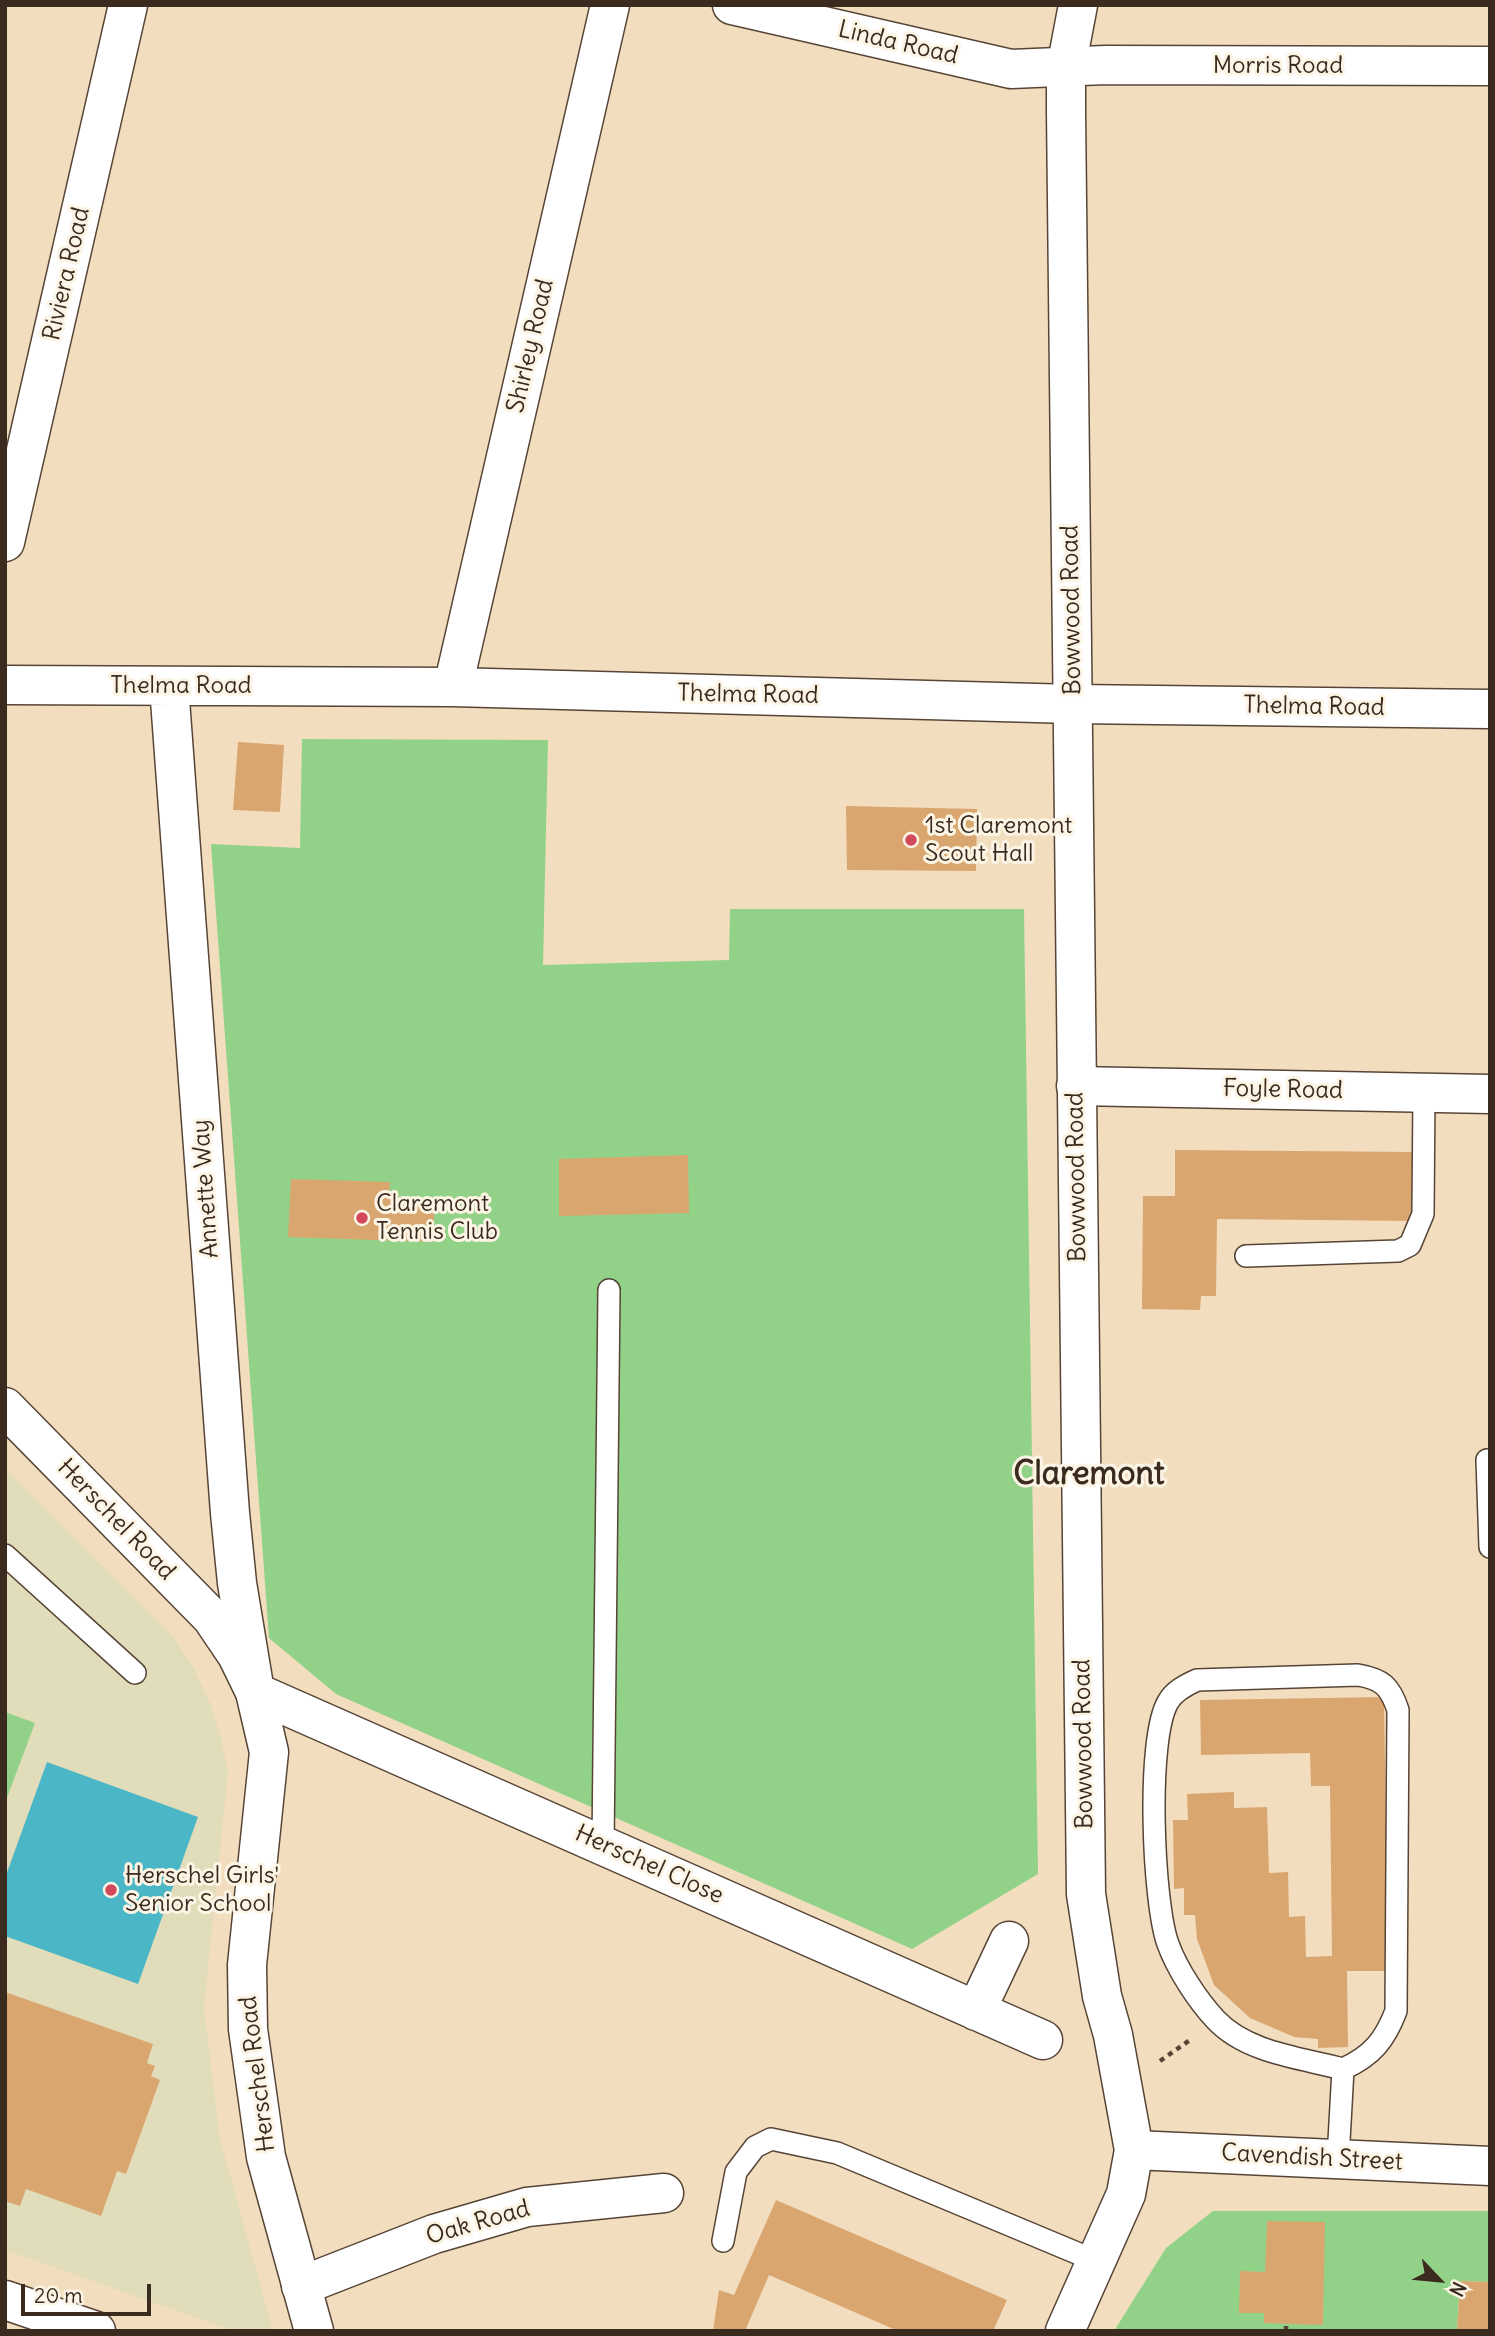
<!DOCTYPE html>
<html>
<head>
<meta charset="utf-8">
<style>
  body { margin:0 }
  #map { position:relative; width:1495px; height:2336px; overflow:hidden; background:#f2debf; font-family:Delius,sans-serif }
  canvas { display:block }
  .frame { position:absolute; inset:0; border:7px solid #3b2a1e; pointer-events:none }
  .north { position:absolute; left:1404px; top:2245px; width:70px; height:70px; -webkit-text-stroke:5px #fcf5e5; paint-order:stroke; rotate:116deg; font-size:19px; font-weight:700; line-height:28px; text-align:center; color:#3b2a1e }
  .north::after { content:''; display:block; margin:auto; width:24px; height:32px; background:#3b2a1e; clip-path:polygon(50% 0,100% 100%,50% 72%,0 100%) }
  .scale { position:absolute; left:21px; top:2284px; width:130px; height:32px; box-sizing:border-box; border:4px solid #3b2a1e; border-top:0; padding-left:9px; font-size:21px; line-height:24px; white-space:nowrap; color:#3b2a1e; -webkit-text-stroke:5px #fcf5e5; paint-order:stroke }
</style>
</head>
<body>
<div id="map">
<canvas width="1495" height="2336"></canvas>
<div class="frame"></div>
<div class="north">N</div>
<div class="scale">20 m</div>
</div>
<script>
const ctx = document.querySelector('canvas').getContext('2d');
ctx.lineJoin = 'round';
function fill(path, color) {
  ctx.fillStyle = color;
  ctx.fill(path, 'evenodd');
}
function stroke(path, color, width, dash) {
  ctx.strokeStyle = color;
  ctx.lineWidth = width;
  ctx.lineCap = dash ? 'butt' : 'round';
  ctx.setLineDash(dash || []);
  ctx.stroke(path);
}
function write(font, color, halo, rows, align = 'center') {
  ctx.font = font + ' Delius,sans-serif';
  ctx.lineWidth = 6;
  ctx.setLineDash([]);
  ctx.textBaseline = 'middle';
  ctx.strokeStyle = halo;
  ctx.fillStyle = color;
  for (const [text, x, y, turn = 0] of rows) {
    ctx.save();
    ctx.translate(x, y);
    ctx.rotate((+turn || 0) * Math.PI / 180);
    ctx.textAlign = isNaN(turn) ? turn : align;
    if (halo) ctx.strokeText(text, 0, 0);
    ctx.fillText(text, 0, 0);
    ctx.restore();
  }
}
fill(new Path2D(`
  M 5,1468 L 174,1638 L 194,1669 L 210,1703 L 221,1737 L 228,1772 L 204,2008 L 220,2139 L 273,2331 L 234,2331 L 5,2250 Z`), '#e1dcba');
fill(new Path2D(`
  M 302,739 L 548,740 L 543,965 L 729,960 L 730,909 L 1024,909 L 1038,1874 L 912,1949 L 336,1694 L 269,1638 L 211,844 L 300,848 Z
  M 5,1712 L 35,1723 L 5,1803 Z
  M 1213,2211 L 1490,2211 L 1490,2282 L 1460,2281 L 1457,2331 L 1114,2331 L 1166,2248 Z`), '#92d288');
fill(new Path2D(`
  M 47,1762 L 198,1817 L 138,1984 L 5,1936 L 5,1878 Z`), '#4bb7c6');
fill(new Path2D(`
  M 238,742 L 284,745 L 280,812 L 233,810 Z
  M 846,806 L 977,809 L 976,871 L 847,870 Z
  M 1175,1150 L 1415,1152 L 1414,1221 L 1217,1219 L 1216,1296 L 1201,1296 L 1200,1310 L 1142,1309 L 1143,1196 L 1175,1196 Z
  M 688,1155 L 689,1213 L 559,1216 L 559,1159 Z
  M 291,1179 L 390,1182 L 389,1197 L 435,1198 L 433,1242 L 288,1237 Z
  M 1384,1697 L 1388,1971 L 1347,1971 L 1348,2047 L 1318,2048 L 1318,2039 L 1294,2037 L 1250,2018 L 1214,1985 L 1197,1939 L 1195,1915 L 1184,1915 L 1184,1888 L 1174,1889 L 1173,1820 L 1188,1820 L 1187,1794 L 1234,1792 L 1234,1808 L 1267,1807 L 1269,1873 L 1288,1872 L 1289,1917 L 1305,1916 L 1306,1957 L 1332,1956 L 1330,1786 L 1311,1786 L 1310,1753 L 1201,1755 L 1200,1700 Z
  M 5,1992 L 153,2044 L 147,2063 L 155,2066 L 151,2076 L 160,2080 L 126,2174 L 117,2171 L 101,2216 L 26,2189 L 20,2206 L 5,2201 Z
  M 776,2200 L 1007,2300 L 993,2331 L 898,2331 L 769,2275 L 745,2331 L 713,2331 L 719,2290 L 734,2295 Z
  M 1267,2221 L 1325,2222 L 1323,2325 L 1264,2323 L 1264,2313 L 1239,2313 L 1240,2271 L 1265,2272 Z
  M 1460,2281 L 1490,2282 L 1490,2331 L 1457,2331 Z`), '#daa670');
const lane = new Path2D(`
  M 1246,1256 L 1398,1251 L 1410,1245 L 1423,1214 L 1424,1092
  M 1487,1460 L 1490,1547
  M 5,1555 L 135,1673
  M 1358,1675 C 1382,1679 1390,1686 1398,1710 L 1396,2011 C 1385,2040 1372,2056 1343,2069 C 1302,2058 1247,2053 1216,2020 C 1198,2001 1177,1969 1168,1944 C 1153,1903 1146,1739 1168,1702 C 1174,1691 1186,1685 1197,1680 Z
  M 603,1845 L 609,1290
  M 1338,2159 L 1343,2069
  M 723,2241 L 736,2172 L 755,2147 L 771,2139 L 837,2153 L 1096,2261`);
const street = new Path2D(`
  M 732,5 L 1011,69 L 1105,65 L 1490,66
  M 5,542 L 128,5
  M 5,685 L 453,687 L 1073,704 L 1490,709
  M 169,686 L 230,1513 L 237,1583 L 255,1692 L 1043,2040
  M 453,687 L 610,5
  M 1076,1086 L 1490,1094
  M 976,2011 L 1009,1941
  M 301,2286 L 434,2234 L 527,2207 L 664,2193
  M 5,2300 L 96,2331`);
const secondary = new Path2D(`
  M 5,1407 L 212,1618 L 237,1655 L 255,1692 L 269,1752 L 247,1965 L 248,2029 L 266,2157 L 314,2331
  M 1134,2150 L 1490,2166
  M 1065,2331 L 1126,2194 L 1134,2150 L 1113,2035 L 1102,1996 L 1086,1894 L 1066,111 L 1066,68 L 1078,5`);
stroke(lane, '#564536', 24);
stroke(street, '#564536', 41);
stroke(secondary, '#564536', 41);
stroke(new Path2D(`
  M 1160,2061 L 1190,2040
  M 1286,2331 L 1286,2324`), '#564536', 4.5, [5, 5]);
stroke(lane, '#fff', 21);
stroke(street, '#fff', 38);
stroke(secondary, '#fff', 38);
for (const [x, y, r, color] of [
  [911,840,7,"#d1495b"],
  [362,1218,7,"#d1495b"],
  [111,1890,7,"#d1495b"]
]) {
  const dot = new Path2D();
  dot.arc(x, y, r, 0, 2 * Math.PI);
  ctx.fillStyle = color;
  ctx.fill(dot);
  stroke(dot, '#fcf5e5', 2.5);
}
write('24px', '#3b2a1e', '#fcf5e5', [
  ["Linda Road",898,43,13],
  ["Morris Road",1278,66],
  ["Riviera Road",67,274,-77],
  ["Shirley Road",531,346,-77],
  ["Bowwood Road",1072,610,-91],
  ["Thelma Road",181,686],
  ["Thelma Road",748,695,1],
  ["Thelma Road",1314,707,1],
  ["Foyle Road",1283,1090,1],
  ["Bowwood Road",1077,1177,-91],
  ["Annette Way",206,1189,-94],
  ["Herschel Road",116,1520,46],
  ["Bowwood Road",1084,1744,-91],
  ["Herschel Close",649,1865,24],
  ["Herschel Road",258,2074,-97],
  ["Cavendish Street",1312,2158,3],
  ["Oak Road",478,2223,-16]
]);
write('24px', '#3b2a1e', '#fcf5e5', [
  ["1st Claremont",925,826],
  ["Scout Hall",925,854],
  ["Claremont",376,1204],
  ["Tennis Club",376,1232],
  ["Herschel Girls'",125,1876],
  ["Senior School",125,1904]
], 'left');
write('bold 32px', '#3b2a1e', '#fcf5e5', [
  ["Claremont",1089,1475]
]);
</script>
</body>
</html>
